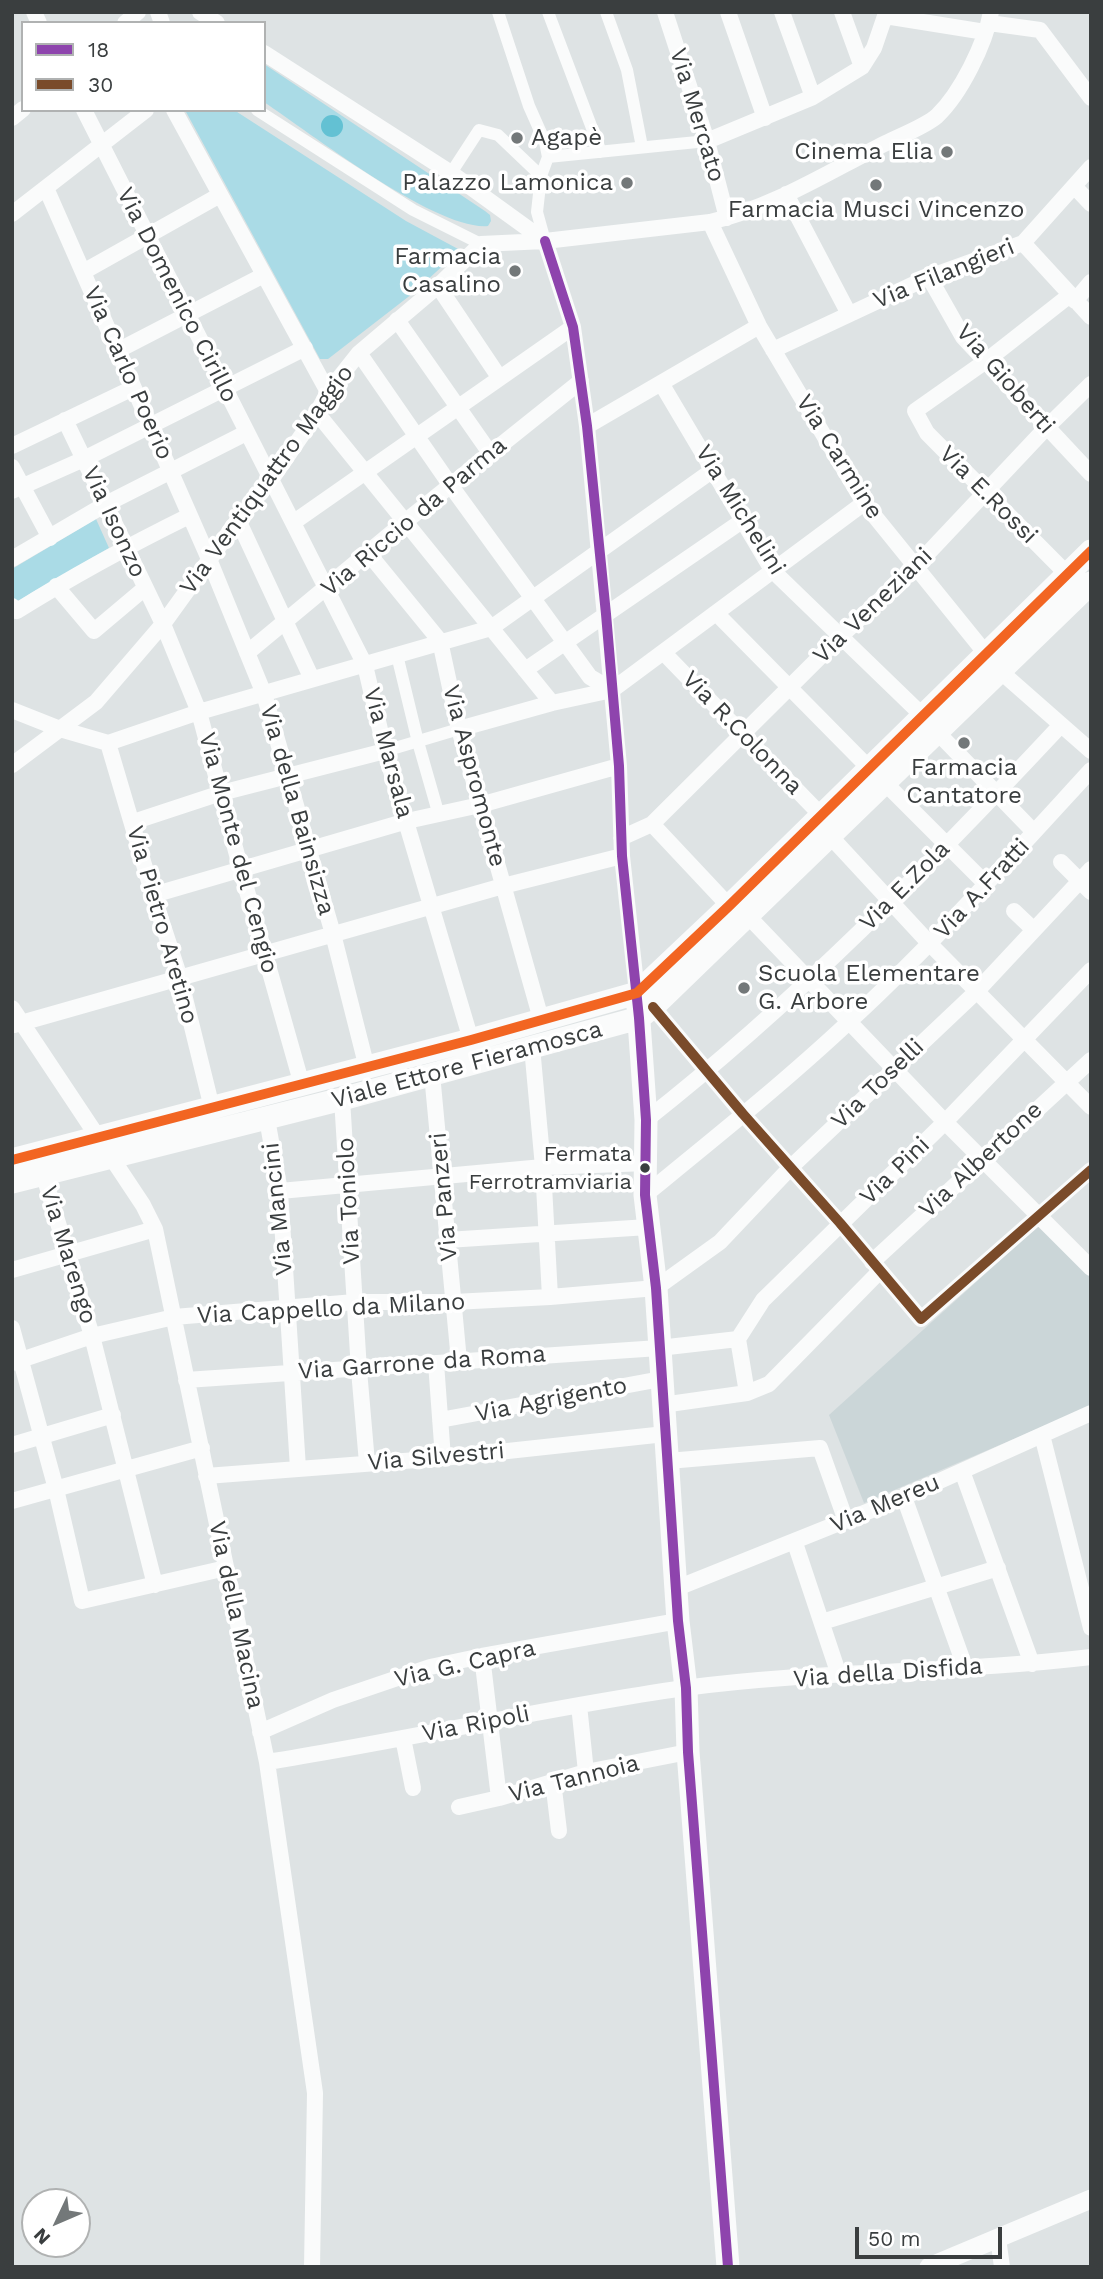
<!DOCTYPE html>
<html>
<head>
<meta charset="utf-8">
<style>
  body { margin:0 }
  #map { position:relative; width:1103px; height:2279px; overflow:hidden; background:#dee3e4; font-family:"Work Sans",sans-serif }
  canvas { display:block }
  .frame { position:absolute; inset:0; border:14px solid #3a3e3f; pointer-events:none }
  .legend { position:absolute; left:21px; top:21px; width:245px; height:91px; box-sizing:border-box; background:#fff; border:2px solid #b0b2b2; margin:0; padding:9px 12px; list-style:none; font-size:21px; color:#3a3e3f }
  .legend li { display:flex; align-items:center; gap:14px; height:35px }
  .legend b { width:35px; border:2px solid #b0b2b2 }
  .north { position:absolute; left:21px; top:2188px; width:70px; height:70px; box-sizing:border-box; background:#fff; border:2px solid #b0b2b2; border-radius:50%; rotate:226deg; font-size:19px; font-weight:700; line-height:28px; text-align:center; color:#3a3e3f }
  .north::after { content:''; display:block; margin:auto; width:24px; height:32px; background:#737879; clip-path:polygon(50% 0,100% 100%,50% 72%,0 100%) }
  .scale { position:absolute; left:855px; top:2227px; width:147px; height:32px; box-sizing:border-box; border:4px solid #3a3e3f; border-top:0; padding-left:9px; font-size:21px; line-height:24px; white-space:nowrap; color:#3a3e3f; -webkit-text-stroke:5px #fff; paint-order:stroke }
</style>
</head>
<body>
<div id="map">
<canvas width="1103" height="2279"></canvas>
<div class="frame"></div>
<ul class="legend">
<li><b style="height:9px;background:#8e44ad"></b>18</li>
<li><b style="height:9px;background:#7a4b2a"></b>30</li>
</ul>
<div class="north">N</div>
<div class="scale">50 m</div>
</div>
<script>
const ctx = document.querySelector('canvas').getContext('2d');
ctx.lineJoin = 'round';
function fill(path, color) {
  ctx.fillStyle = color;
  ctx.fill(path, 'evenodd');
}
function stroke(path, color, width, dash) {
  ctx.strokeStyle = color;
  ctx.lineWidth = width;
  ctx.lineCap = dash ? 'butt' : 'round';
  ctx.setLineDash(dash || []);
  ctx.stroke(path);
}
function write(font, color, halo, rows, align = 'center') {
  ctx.font = font + ' "Work Sans",sans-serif';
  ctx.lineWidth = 7;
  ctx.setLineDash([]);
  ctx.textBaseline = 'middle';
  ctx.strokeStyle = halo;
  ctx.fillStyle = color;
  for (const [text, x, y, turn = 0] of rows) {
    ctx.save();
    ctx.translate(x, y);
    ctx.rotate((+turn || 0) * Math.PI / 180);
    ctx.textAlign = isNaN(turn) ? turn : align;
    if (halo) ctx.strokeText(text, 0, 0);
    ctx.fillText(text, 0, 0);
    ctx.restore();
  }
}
fill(new Path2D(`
  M 1038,1226 L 1091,1275 L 1091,1406 L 864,1503 L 829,1415 Z`), '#cbd6d8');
fill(new Path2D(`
  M 264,64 L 485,211 L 490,215 L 491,221 L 488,226 C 437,231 310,133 264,102 Z
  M 185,110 L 234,110 L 406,221 L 460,250 L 412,294 L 328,359 L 320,359 Z
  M 96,519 L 109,548 L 16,602 L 12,598 L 12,569 Z`), '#aadbe6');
fill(new Path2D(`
  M321 126a11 11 0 1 1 22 0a11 11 0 1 1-22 0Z`), '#63c1d3');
stroke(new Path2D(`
  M 498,12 L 529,106 L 545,142 L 548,157 L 541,176 L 537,212 L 545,241
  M 548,12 L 601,152
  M 606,12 L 627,70 L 642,147
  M 257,110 L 413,210 L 481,244
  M 548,157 L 707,141
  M 451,173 L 479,130 L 498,135 L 541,176
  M 397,655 L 418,742 L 438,812
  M 385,751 L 459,729`), '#fafbfb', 12);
stroke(new Path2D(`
  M 34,12 L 39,23
  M 158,12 L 162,23
  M 200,12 L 217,23
  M 665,12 L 707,141 L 727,218
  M 728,12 L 765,118
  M 782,12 L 813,97
  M 842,12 L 862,67
  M 125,23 L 138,12
  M 989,23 L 1040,30 L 1091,98
  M 264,53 L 451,173 L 545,241
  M 84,110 L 365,665 L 385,751 L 471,1040
  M 174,110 L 328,392
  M 12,118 L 23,109
  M 707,141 L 813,97 L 862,67 L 874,48 L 885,16 L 985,32
  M 1074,186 L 1091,204
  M 46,188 L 209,559 L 264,694 L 333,934 L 367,1068
  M 786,194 L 849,314
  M 12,214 L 146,110
  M 710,222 L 759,326 L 864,503 L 1000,671 L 1091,751
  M 545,241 L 573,327 L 587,426 L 619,766 L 622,856 L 637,993
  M 1023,243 L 1091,317
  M 83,272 L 220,195
  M 929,277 L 963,337 L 1091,474
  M 438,286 L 499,377
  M 1075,301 L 1091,282
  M 397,320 L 490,453
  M 773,350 L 929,277 L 1023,243 L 1091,167
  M 117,351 L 264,275
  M 359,353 L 451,486 L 590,677 L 612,690
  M 661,383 L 772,570 L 922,715
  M 317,413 L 552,703
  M 65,420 L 163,624 L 199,712 L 241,870 L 302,1085
  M 587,426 L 759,326
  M 12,446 L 133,388
  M 12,467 L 50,538
  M 12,491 L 84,459 L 305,348
  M 238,520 L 312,679
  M 294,522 L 573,327
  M 369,554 L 440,641 L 459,729 L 541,1019
  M 12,559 L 106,504 L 246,433
  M 1067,574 L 927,433 L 915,411 L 986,361 L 1070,295
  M 56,586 L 94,631 L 145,588
  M 12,606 L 17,611 C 73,576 130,545 189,516
  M 716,613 L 869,768
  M 663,652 L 820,814
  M 247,653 L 406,521 L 581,381
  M 525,670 L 742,521
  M 12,710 L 60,729 L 108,743
  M 459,729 L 552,703 L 612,690 L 864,503
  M 937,732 L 1034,832
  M 108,743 L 199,712 L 491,628 L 713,470
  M 108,743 L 153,895 L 180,978 L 212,1108
  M 12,765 L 96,702 L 163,624 L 238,520 L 271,480 L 317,413 L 328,392 L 359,353 L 438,286 L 481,244 L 545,241 L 710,222 C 772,208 830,171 886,143 C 900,136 926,126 937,116 C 961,93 985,44 991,12
  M 885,783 L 986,884
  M 133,822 L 221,793 L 385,751
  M 652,824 L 729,906
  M 830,836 L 930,944 L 1091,1107
  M 621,838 L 652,824 L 841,636 L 915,567 L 1046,428 L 1091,384
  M 1061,862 L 1091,892
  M 153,895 L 407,821 L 480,805 L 619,766
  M 1014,911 L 1034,930
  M 747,915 L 945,1122 L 1091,1268
  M 653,1007 L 743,1114 L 840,1223 L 921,1319 L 1091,1170
  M 12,1008 L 143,1205 L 155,1229 L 267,1762 L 315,2093 L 312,2267
  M 14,1025 L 503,886 L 622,856
  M 532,1047 L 543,1167 L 550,1297
  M 432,1074 L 459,1361
  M 342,1099 L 359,1370 L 367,1463
  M 267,1119 L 280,1191 L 298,1468
  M 646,1120 C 796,1002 930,865 1060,726
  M 43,1173 L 92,1336 L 155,1585
  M 280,1191 L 543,1167 L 647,1163
  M 645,1195 C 715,1138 786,1081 852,1019 C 936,941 1013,855 1091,770
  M 447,1240 L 648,1227
  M 872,1262 L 1091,1060
  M 12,1270 L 155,1229
  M 12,1328 L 56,1489 L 82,1601 L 226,1568
  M 738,1339 L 747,1393
  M 12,1363 L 92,1336 L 174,1317 L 355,1302 L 454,1302 L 550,1297 L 656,1288 L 720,1242 L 791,1167 L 977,991 L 1091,869
  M 436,1363 L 443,1458
  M 186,1380 L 659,1348 L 738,1339 L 763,1300 L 945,1122 L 1091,970
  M 662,1405 L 747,1393 L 769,1384 L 880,1271
  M 440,1420 L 661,1379
  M 1042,1435 L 1091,1628
  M 12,1445 L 113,1415
  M 668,1461 L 820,1448 L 846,1521
  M 962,1471 L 1032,1664
  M 206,1476 L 443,1458 L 665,1434
  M 904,1497 L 965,1667
  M 12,1501 L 202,1448
  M 795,1543 L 839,1675
  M 677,1588 L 904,1497 L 1091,1413
  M 822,1622 L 998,1568
  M 482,1656 L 499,1798
  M 579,1705 L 586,1772
  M 260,1732 L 333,1700 L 430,1667 L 482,1656 L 678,1621
  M 403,1738 L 413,1788
  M 267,1762 C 406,1740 544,1708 684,1688 C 819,1670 956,1673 1091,1657
  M 553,1781 L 559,1831
  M 459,1807 L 499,1798 L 586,1772 L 688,1752
  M 998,2238 L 1002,2267`), '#fafbfb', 16);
stroke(new Path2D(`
  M 929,2267 L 1091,2199`), '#fafbfb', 19);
stroke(new Path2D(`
  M 637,993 L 646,1120 L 645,1195 L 656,1288 L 678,1621 L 686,1688 L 688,1752 L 728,2267
  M 12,1160 L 471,1040 L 637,993 L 729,906 L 1091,551
  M 12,1182 L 342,1099 L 639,1018 L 653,1007 L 1091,583`), '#fafbfb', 23);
stroke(new Path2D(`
  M 545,241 L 573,327 L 587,426 L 606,614 L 619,766 L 622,856 L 639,1018 L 646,1120 L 645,1195 L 656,1288 L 678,1621 L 686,1688 L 688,1752 L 728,2267`), '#8e44ad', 10);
stroke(new Path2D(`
  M 653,1007 L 743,1114 L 840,1223 L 921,1319 L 1091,1170`), '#7a4b2a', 10);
stroke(new Path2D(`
  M 12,1160 L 471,1040 L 637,993 L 729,906 L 1091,551`), '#f26522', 10);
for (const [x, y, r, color] of [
  [517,138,7,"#737879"],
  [947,152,7,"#737879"],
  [627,183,7,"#737879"],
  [876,185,7,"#737879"],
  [515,271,7,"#737879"],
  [964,743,7,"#737879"],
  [744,988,7,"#737879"],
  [645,1168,6,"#3a3e3f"]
]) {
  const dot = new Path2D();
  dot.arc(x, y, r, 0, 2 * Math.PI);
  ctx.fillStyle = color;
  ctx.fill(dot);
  stroke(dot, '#fff', 2.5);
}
write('22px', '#3a3e3f', '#fff', [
  ["Fermata",632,1155],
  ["Ferrotramviaria",632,1183]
], 'right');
write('24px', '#3a3e3f', '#fff', [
  ["Via Mercato",697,115,73],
  ["Via Filangieri",944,274,-22],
  ["Via Domenico Cirillo",177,295,63],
  ["Via Carlo Poerio",128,373,66],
  ["Via Gioberti",1005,379,49],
  ["Via Carmine",839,457,58],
  ["Via Ventiquattro Maggio",267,480,-54],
  ["Via E.Rossi",988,495,45],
  ["Via Michelini",740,510,58],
  ["Via Riccio da Parma",414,517,-40],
  ["Via Isonzo",114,522,65],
  ["Via Veneziani",873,606,-44],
  ["Via R.Colonna",742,733,46],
  ["Via Marsala",388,753,75],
  ["Via Aspromonte",474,776,75],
  ["Via della Bainsizza",297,810,74],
  ["Via Monte del Cengio",238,853,75],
  ["Via E.Zola",905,886,-45],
  ["Via A.Fratti",982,889,-47],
  ["Via Pietro Aretino",162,925,74],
  ["Viale Ettore Fieramosca",467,1065,-15],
  ["Via Toselli",878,1084,-44],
  ["Via Albertone",981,1160,-43],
  ["Via Pini",895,1171,-44],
  ["Via Panzeri",444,1197,-95],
  ["Via Toniolo",349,1201,-93],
  ["Via Mancini",278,1209,-96],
  ["Via Marengo",68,1255,73],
  ["Via Cappello da Milano",331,1309,-3],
  ["Via Garrone da Roma",422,1363,-4],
  ["Via Agrigento",551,1400,-11],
  ["Via Silvestri",436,1457,-5],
  ["Via Mereu",885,1504,-23],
  ["Via della Macina",236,1615,78],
  ["Via G. Capra",465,1664,-13],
  ["Via della Disfida",888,1673,-4],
  ["Via Ripoli",476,1724,-11],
  ["Via Tannoia",574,1779,-14]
]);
write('24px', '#3a3e3f', '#fff', [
  ["Agapè",531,138,"left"],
  ["Cinema Elia",933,152],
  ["Palazzo Lamonica",613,183],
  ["Farmacia Musci Vincenzo",876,210,"center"],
  ["Farmacia",501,257],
  ["Casalino",501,285],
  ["Farmacia",964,768,"center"],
  ["Cantatore",964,796,"center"],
  ["Scuola Elementare",758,974,"left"],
  ["G. Arbore",758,1002,"left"]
], 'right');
</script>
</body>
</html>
